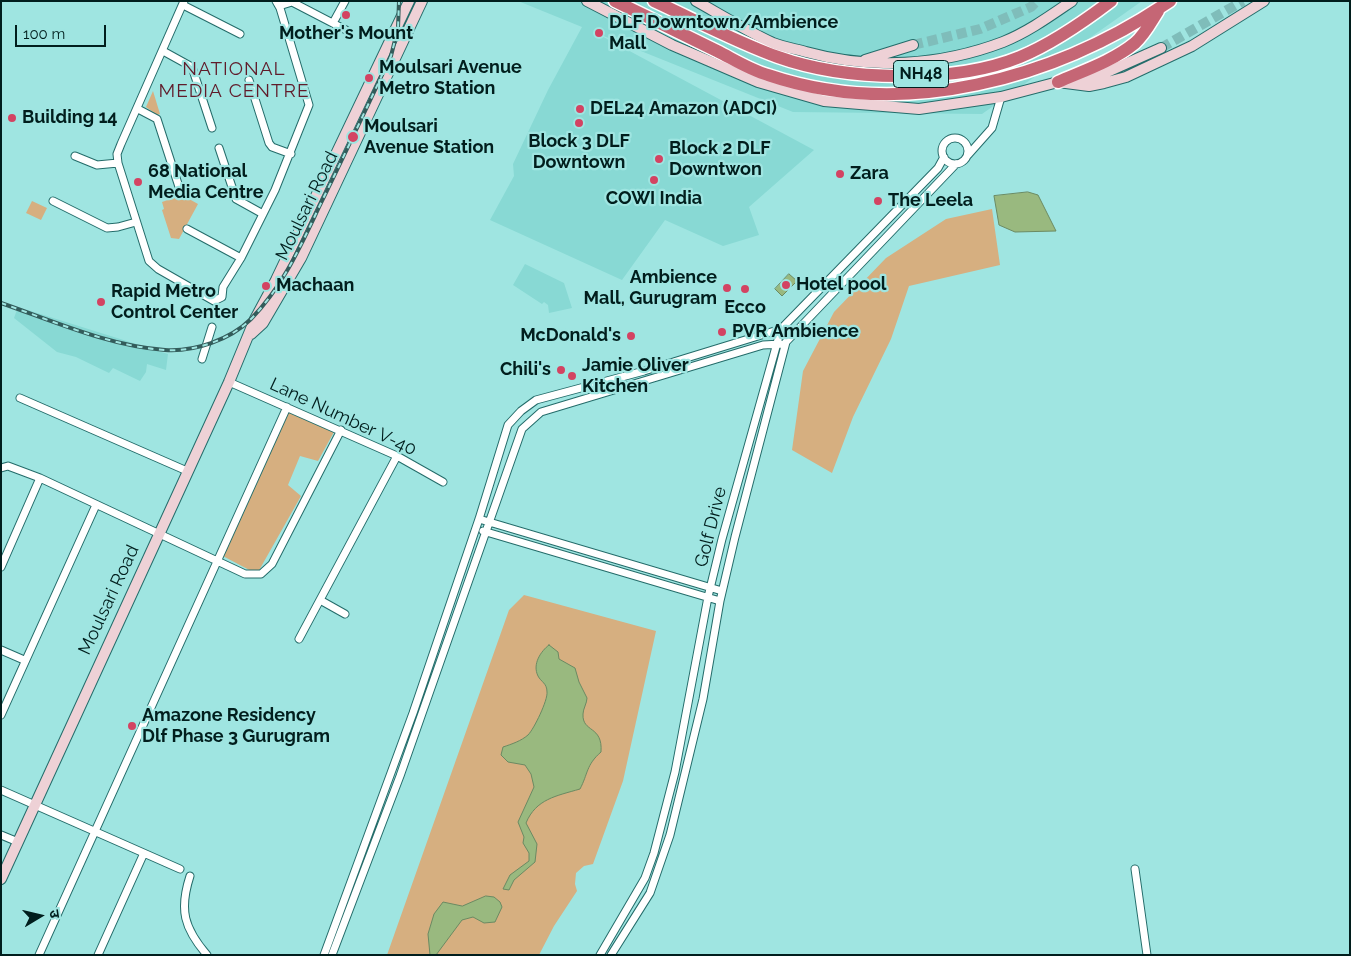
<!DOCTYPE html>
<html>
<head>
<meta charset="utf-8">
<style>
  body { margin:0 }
  #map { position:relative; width:1351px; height:956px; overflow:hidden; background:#9fe5e1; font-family:Raleway,"Noto Sans Devanagari",sans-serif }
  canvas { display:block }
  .frame { position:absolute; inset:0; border:2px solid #011e1d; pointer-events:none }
  .north { position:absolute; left:15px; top:891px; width:50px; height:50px; -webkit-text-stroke:4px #9fe5e1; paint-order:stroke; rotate:81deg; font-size:14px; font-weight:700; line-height:20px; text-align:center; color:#011e1d }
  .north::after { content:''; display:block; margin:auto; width:18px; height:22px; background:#011e1d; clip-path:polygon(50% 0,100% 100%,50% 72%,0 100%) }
  .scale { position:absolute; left:15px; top:25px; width:91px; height:22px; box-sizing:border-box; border:2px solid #011e1d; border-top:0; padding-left:6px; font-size:15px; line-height:18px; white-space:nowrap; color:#011e1d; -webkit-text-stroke:4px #9fe5e1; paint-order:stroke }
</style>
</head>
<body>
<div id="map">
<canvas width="1351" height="956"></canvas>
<div class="frame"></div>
<div class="north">उ</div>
<div class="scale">100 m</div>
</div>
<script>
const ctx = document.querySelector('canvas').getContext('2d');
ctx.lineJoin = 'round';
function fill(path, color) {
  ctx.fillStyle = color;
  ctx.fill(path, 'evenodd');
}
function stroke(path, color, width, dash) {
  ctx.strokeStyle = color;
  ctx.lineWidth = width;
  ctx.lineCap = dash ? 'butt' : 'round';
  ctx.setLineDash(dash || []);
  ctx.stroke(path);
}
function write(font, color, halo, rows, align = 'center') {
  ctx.font = font + ' Raleway,sans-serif';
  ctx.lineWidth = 4.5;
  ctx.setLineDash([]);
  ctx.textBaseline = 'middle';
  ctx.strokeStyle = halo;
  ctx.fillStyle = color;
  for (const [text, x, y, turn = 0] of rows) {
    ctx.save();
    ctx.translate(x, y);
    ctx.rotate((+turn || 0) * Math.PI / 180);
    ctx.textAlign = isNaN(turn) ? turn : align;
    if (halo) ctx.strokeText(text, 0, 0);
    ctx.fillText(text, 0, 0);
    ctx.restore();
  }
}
fill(new Path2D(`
  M 518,1 L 1142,1 L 982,114 L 793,112 L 596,33 L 814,150 L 749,207 L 759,235 L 723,246 L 665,220 L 622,280 L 490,220 L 514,176 L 513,164 L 548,90 L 582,27 Z
  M 525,264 L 564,283 L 572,308 L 549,313 L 548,305 L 544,302 L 542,304 L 513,285 Z
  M 18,307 L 168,354 L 166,370 L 147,364 L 146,372 L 140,381 L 113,368 L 109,373 L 76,357 L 57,352 L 14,318 Z`), '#88d9d4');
fill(new Path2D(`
  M 153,91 L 160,114 L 157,115 L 146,107 Z
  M 182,195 L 198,204 L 179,239 L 171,238 L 162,210 L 164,209 L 162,202 Z
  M 32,201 L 47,208 L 41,220 L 26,213 Z
  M 992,209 L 1000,265 L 909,286 L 891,339 L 853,417 L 832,473 L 792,450 L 803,371 L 834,312 L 886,258 L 946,219 Z
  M 289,411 L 334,432 L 318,461 L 300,456 L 288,485 L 301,496 L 257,574 L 219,554 Z
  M 524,595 L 656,631 L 623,781 L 593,864 L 584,866 L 576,873 L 575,884 L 577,891 L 554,926 L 539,955 L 387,955 L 509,610 Z`), '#d6af80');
const water = new Path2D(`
  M 1028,192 L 1038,195 L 1056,231 L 1015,232 L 999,225 L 994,196 Z
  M 789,274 L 797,281 L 782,296 L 775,289 Z
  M 549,645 L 558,652 L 559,659 L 575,668 L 579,682 L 587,698 C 587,703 583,709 583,714 C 582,733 603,725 601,752 C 586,765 588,774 580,789 C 556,796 536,799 526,823 L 537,844 L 535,862 L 514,880 L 509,890 L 503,889 L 510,875 L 529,861 L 529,853 L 523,843 L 524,837 L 518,822 L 534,787 L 531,774 L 525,765 L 508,762 L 501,755 L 503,747 C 512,744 521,741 528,735 C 534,729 548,700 547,692 C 547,683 541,682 538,676 C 532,664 541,651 549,645 Z
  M 486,896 L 494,897 L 500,902 L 502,907 L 495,922 L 484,923 L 473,917 L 462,920 L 436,955 L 430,955 L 428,934 L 434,914 L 443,902 L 462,906 Z`);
fill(water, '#99b97f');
stroke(water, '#6b8a62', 1);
stroke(new Path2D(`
  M 913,45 L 980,29 L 1031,7 L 1037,1
  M 1161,48 L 1243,1`), '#7fbdba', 10, [10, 5]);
const street = new Path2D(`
  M 184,1 L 121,144 L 117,154 L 118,163 L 149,261 L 158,269 L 214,301 L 222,297 L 223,287 L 241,258 L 275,190 L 309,105 L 280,8 L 276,1
  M 183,5 L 240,34
  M 279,6 L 292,2 L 346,30
  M 333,23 L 345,1
  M 163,51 L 192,67 L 212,128
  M 249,80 L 269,143 L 272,147 L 291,154
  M 138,109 L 157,119 L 180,190
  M942 151a13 13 0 1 1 26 0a13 13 0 1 1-26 0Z
  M 219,148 L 236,199 L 263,214
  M 968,155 L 992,128 L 1001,97
  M 75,156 L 97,165 L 118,163
  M 53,201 L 107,228 L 118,227 L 136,222
  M 187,229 L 241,258
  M 202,359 L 212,327
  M 229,382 L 397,456 L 443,482
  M 20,398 L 187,471
  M 1,468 L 8,466 L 40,478 L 245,574 L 261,574 L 272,564 L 341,430
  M 479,519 L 722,591
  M 483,531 L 720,601
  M 1,567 L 40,478
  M 320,600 L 345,614
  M 299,639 L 397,456
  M 1,650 L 24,660
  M 1,715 L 96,505
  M 1,790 L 180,869
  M 1,835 L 18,842
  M 1135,869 L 1147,955
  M 190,876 C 179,910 184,928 207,955
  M 39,955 L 287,407
  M 98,955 L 144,853
  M 324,955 L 413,713 L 479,519 L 508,425 L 521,411 L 536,400 L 644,371 L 781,329
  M 332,955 L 400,776 L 522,429 L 541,412 L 763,345 L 781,344
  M 600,955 L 645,878 L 654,853 L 675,772 L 708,597 L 722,539 L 781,329 L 938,168 L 944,157
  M 611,955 L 650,893 L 670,835 L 703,699 L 720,601 L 735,537 L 786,342 L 956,164`);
const secondary = new Path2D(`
  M 587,1 L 672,45 L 758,82 L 824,101 L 919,109 L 1001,97 L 1058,82 L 1089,86 L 1104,83 L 1126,77 L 1192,46 L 1264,1
  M 696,1 C 721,15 747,31 773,43 C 783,47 795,49 806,52 C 871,70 940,66 1003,42 C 1028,32 1050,16 1072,1
  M 865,60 L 913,45
  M 1073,80 L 1105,73 L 1161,48
  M 251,334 L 263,323 L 301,258 L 422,1
  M 1,879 L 229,382 L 255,319 L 276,280 L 409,1`);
const highway = new Path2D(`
  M 615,1 C 649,18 683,34 717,51 C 733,59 750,70 768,75 C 904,121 1055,79 1170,1
  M 654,1 C 695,20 736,42 778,57 C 845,81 954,84 1020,57 C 1049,45 1086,20 1111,1
  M 1058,82 C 1083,71 1113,61 1135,43 C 1145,34 1151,22 1158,11`);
stroke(street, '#246c6a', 9);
stroke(secondary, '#246c6a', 12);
stroke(highway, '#fff', 15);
stroke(street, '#fff', 7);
stroke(secondary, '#eed1d6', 10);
stroke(highway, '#c56675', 12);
const rail = new Path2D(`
  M 1,303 C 53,321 109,346 165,350 C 194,352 230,340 251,319 C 284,285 301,245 321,203 C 345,154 368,105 391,56 L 398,28 L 399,1`);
stroke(rail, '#335c5b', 4);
stroke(rail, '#9fe5e1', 2, [5.5]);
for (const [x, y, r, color] of [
  [346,15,5,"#d34362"],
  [599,33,5,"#d34362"],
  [369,78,5,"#d34362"],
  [580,109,5,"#d34362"],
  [12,118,5,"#d34362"],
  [579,123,5,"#d34362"],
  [353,137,6,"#d34362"],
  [659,159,5,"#d34362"],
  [840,174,5,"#d34362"],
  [654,180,5,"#d34362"],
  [138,182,5,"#d34362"],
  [878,201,5,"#d34362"],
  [786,285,5,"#d34362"],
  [266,286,5,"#d34362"],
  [727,288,5,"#d34362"],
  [745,289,5,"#d34362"],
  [101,302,5,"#d34362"],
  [722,332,5,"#d34362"],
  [631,336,5,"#d34362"],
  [561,370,5,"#d34362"],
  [572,376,5,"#d34362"],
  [132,726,5,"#d34362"]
]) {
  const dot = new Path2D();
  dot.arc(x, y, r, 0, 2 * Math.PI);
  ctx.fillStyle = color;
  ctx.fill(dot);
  stroke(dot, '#9fe5e1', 2);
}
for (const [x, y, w] of [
  [921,74,55]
]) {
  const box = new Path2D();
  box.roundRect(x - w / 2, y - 13.5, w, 27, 4);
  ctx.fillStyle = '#9fe5e1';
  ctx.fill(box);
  stroke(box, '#011e1d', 1);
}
write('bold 16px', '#011e1d', null, [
  ["NH48",921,74]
]);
write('bold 18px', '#011e1d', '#9fe5e1', [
  ["DLF Downtown/Ambience",609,23],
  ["Mall",609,44],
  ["Mother's Mount",346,34,"center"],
  ["Moulsari Avenue",379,68],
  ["Metro Station",379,89],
  ["DEL24 Amazon (ADCI)",590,109],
  ["Building 14",22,118],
  ["Moulsari",364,127],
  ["Avenue Station",364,148],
  ["Block 3 DLF",579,142,"center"],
  ["Downtown",579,163,"center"],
  ["Block 2 DLF",669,149],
  ["Downtwon",669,170],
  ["68 National",148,172],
  ["Media Centre",148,193],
  ["Zara",850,174],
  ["COWI India",654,199,"center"],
  ["The Leela",888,201],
  ["Ambience",717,278,"right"],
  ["Mall, Gurugram",717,299,"right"],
  ["Hotel pool",796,285],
  ["Machaan",276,286],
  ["Rapid Metro",111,292],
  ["Control Center",111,313],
  ["Ecco",745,308,"center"],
  ["PVR Ambience",732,332],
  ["McDonald's",621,336,"right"],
  ["Jamie Oliver",582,366],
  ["Kitchen",582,387],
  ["Chili's",551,370,"right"],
  ["Amazone Residency",142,716],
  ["Dlf Phase 3 Gurugram",142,737]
], 'left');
write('18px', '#011e1d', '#9fe5e1', [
  ["Moulsari Road",307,206,-64],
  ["Lane Number V-40",343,417,25],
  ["Golf Drive",711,527,-76],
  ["Moulsari Road",109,600,-65]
]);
ctx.letterSpacing = '1px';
write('19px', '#601b2a', '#9fe5e1', [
  ["NATIONAL",234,69],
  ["MEDIA CENTRE",234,91]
]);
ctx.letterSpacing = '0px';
</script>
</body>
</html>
